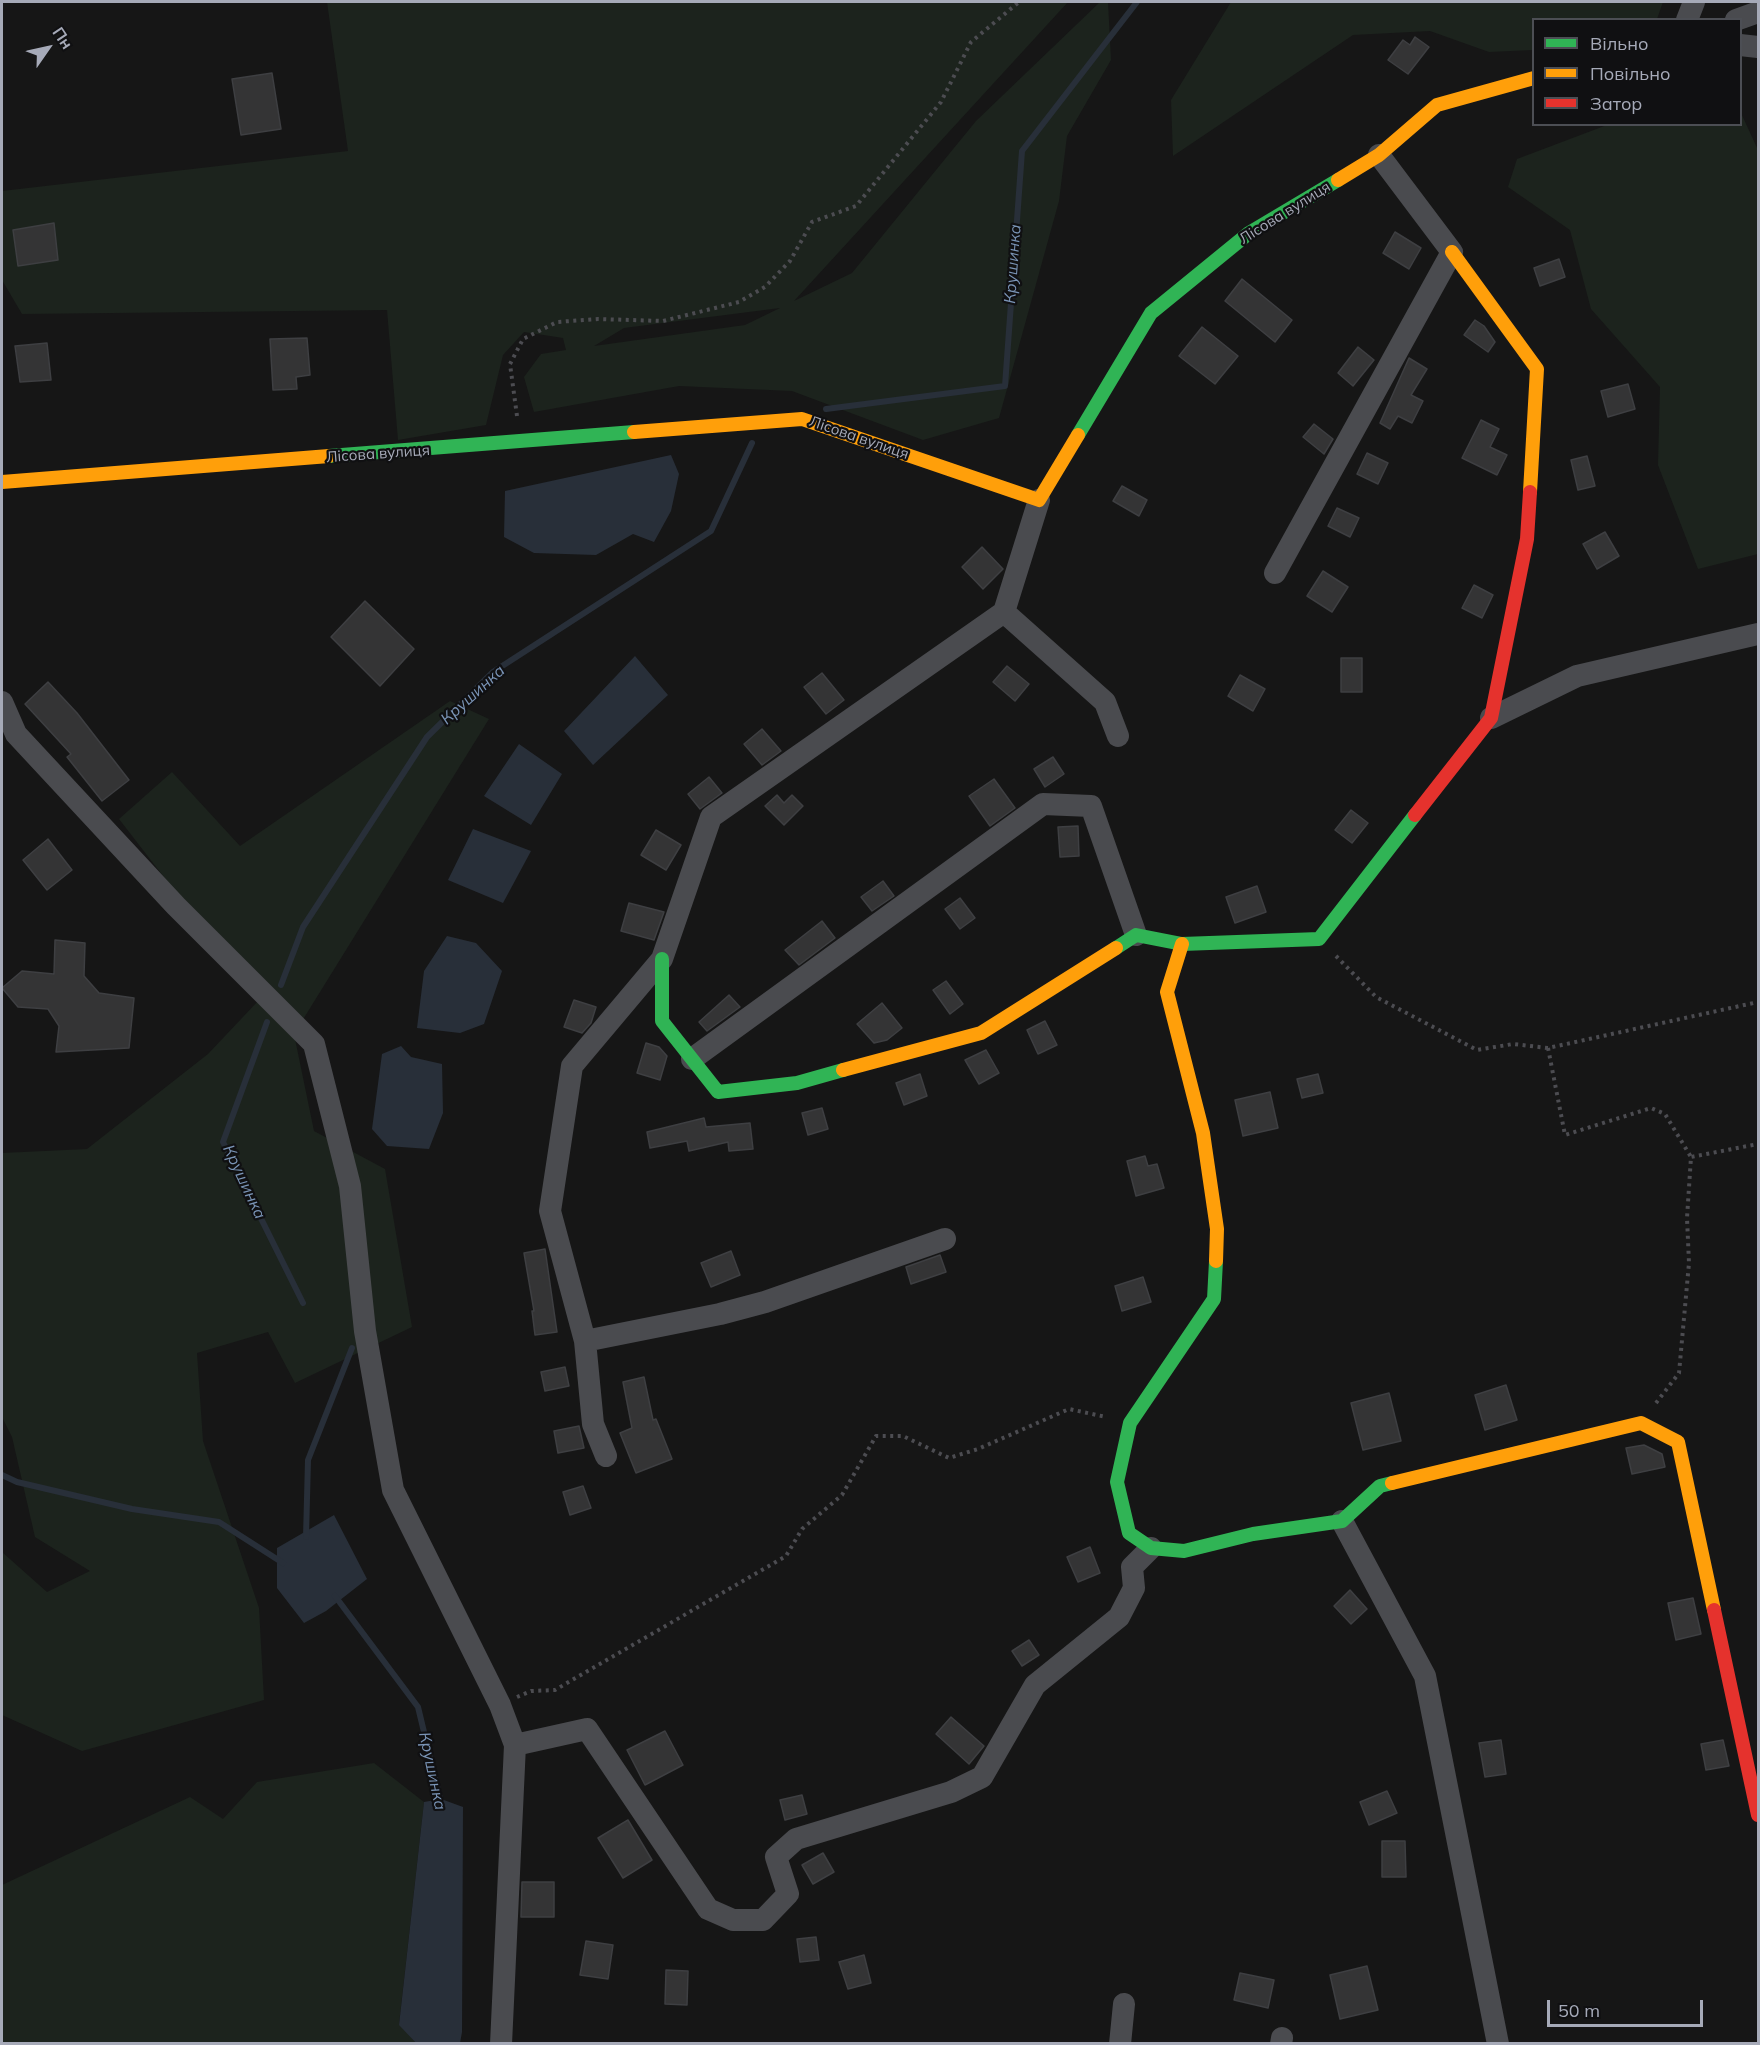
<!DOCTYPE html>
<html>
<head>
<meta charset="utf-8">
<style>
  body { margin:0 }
  #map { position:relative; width:1760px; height:2045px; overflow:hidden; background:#161616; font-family:Mulish,sans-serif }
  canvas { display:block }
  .frame { position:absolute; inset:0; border:3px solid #a6aab8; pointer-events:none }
  .legend { position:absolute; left:1532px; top:18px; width:210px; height:108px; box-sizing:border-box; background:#101012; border:2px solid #4c4e54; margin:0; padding:8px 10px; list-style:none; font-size:18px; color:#a6aab8 }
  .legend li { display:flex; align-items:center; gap:12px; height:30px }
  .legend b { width:30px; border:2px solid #4c4e54 }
  .north { position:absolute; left:18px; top:18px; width:60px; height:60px; -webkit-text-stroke:4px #101012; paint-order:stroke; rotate:56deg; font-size:16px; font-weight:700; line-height:24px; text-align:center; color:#a6aab8 }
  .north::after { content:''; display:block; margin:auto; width:21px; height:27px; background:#a6aab8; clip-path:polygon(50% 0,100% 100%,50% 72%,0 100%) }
  .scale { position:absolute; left:1547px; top:2000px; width:156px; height:27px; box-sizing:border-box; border:3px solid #a6aab8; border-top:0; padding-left:8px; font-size:18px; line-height:21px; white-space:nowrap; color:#a6aab8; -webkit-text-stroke:4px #101012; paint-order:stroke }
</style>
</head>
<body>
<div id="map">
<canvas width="1760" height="2045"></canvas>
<div class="frame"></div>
<ul class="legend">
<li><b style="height:8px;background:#30b455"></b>Вільно</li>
<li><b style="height:8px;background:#ff9f0a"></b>Повільно</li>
<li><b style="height:8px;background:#e5322d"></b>Затор</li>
</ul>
<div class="north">Пн</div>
<div class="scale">50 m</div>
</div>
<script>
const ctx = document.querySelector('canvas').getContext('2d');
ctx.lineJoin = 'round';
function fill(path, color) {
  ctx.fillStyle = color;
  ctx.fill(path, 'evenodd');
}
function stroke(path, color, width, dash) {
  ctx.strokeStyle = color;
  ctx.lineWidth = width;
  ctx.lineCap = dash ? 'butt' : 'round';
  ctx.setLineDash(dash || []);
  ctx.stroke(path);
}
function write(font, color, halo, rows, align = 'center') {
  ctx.font = font + ' Mulish,sans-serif';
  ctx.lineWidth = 4.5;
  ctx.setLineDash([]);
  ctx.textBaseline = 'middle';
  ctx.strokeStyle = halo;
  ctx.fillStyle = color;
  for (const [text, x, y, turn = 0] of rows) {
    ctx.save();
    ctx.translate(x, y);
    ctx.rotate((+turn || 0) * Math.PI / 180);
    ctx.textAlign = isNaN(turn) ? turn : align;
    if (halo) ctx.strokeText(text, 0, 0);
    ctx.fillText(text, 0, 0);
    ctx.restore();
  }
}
fill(new Path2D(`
  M 327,2 L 1068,2 L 794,301 L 852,273 L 976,121 L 1100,2 L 1108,2 L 1111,60 L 1067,136 L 1059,201 L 999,418 L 923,440 L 792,391 L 679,386 L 534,412 L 524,377 L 541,354 L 566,350 L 563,338 L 524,332 L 503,355 L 486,425 L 398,440 L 387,310 L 22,314 L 2,280 L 2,191 L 348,151 ZM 780,308 L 745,325 L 594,346 L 624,328 Z
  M 1231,2 L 1663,2 L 1657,19 L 1534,20 L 1533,50 L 1489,52 L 1430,31 L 1353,35 L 1173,156 L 1171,100 Z
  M 1741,113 L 1758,150 L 1758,554 L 1698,569 L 1658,465 L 1660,387 L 1591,309 L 1570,230 L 1508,187 L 1517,159 L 1607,125 L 1740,124 Z
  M 450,701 L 489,719 L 294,1034 L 314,1131 L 385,1169 L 412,1327 L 295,1383 L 268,1332 L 197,1353 L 203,1441 L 259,1608 L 264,1700 L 82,1751 L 2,1715 L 2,1552 L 47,1592 L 90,1571 L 35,1537 L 12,1437 L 2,1417 L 2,1153 L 87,1149 L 208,1054 L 259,1000 L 119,819 L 172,772 L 240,846 Z
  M 374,1763 L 424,1802 L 399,2024 L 416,2043 L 2,2043 L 2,1885 L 190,1797 L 223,1819 L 257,1782 Z`), '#1c231d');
fill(new Path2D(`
  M 671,455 L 679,474 L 671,511 L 654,542 L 633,534 L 596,555 L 534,553 L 504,537 L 505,491 Z
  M 635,656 L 668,695 L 593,765 L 564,731 Z
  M 519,744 L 562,774 L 531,825 L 484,796 Z
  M 473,829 L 531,851 L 503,903 L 448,880 Z
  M 447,936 L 476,943 L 502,971 L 484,1024 L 460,1033 L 417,1028 L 424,971 Z
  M 401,1046 L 411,1057 L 442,1064 L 443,1113 L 429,1149 L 387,1146 L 372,1129 L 382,1054 Z
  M 334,1515 L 367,1579 L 326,1611 L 304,1623 L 277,1588 L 277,1548 Z
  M 441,1799 L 463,1807 L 462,2032 L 460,2043 L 416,2043 L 399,2025 L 424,1802 Z`), '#282f39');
stroke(new Path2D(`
  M 826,409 L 1005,386 L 1022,151 L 1137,2
  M 281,985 L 303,927 L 427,737 L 493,672 L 711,531 L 752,443
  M 267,1022 L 223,1142 L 303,1303
  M 2,1475 L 17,1482 L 132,1509 L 219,1522 L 283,1563
  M 306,1537 L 308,1460 L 352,1348
  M 335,1596 L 418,1707 L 442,1807`), '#282f39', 6);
const building = new Path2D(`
  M 1415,37 L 1429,47 L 1408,74 L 1388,60 L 1403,40 L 1410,45 Z
  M 272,73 L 281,129 L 241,135 L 232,79 Z
  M 54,223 L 58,260 L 18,266 L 13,230 Z
  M 1395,232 L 1421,248 L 1409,269 L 1383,253 Z
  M 1559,259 L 1565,277 L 1540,286 L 1534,268 Z
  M 1242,279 L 1292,320 L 1275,342 L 1225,301 Z
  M 1475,320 L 1484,326 L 1495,342 L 1488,352 L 1464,335 Z
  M 1202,327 L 1238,356 L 1215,384 L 1179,356 Z
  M 307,338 L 310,375 L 296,377 L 297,389 L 273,390 L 270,339 Z
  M 47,343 L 51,380 L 20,382 L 15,346 Z
  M 1358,347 L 1374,360 L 1353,386 L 1338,373 Z
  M 1409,358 L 1427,369 L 1411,395 L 1423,401 L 1412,423 L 1398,416 L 1390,429 L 1380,423 Z
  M 1628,384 L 1635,409 L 1608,417 L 1601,391 Z
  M 1481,420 L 1499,429 L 1490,447 L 1507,455 L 1497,475 L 1462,458 Z
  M 1314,424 L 1333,439 L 1324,454 L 1303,437 Z
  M 1367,453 L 1388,463 L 1378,484 L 1357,474 Z
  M 1587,456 L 1595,486 L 1578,490 L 1571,460 Z
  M 1122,486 L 1147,500 L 1139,516 L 1113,501 Z
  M 1337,508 L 1359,518 L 1350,537 L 1328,526 Z
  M 1605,532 L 1619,556 L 1597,569 L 1583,544 Z
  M 982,547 L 1003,569 L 983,589 L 962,567 Z
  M 1323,571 L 1348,587 L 1332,612 L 1307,596 Z
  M 1474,585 L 1493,595 L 1482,618 L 1462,608 Z
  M 365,601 L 414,649 L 380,686 L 331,637 Z
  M 1341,658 L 1362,658 L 1362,692 L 1341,692 Z
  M 1007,666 L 1029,684 L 1015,701 L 993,682 Z
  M 822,673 L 844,700 L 826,714 L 804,687 Z
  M 1240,675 L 1265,689 L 1253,711 L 1228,696 Z
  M 48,682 L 77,713 L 129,780 L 102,801 L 67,757 L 71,754 L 25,704 Z
  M 762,729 L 781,751 L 762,765 L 744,744 Z
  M 1053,757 L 1064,774 L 1045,787 L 1034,769 Z
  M 709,777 L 722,793 L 700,809 L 688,794 Z
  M 994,779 L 1015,808 L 990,826 L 969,796 Z
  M 777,795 L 784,803 L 792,795 L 803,806 L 784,825 L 765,806 Z
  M 1351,810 L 1368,823 L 1352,843 L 1335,830 Z
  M 1078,826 L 1079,856 L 1060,857 L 1058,827 Z
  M 656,830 L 681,845 L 666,870 L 641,855 Z
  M 48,839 L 72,870 L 47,890 L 23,860 Z
  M 883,881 L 894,896 L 872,911 L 861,897 Z
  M 1257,886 L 1266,912 L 1235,923 L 1226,897 Z
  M 960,898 L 975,918 L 960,929 L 945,909 Z
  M 629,903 L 664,912 L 654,940 L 621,931 Z
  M 822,921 L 835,938 L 799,965 L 785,950 Z
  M 55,940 L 85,943 L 84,976 L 99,993 L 134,998 L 129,1048 L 56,1052 L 59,1026 L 48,1009 L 18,1007 L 2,988 L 22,971 L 54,974 Z
  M 946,981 L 963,1004 L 950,1014 L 933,990 Z
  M 729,995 L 740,1007 L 707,1031 L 699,1022 Z
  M 574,1000 L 596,1007 L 591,1023 L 582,1033 L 564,1027 Z
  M 882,1003 L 902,1028 L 887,1040 L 874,1043 L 857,1024 Z
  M 1045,1021 L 1057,1045 L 1038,1054 L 1027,1030 Z
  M 646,1043 L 659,1047 L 667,1056 L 660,1080 L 637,1073 Z
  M 986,1050 L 999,1073 L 979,1084 L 965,1060 Z
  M 920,1074 L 927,1096 L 904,1105 L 896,1083 Z
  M 1318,1074 L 1323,1093 L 1302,1098 L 1297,1079 Z
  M 1270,1092 L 1278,1128 L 1243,1136 L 1235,1100 Z
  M 822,1108 L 828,1129 L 808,1135 L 802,1113 Z
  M 704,1118 L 706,1127 L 750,1123 L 753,1149 L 729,1151 L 728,1142 L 689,1151 L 687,1141 L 650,1148 L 647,1132 Z
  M 1145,1156 L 1148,1166 L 1157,1164 L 1164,1188 L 1136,1196 L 1127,1161 Z
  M 545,1249 L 557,1332 L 535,1335 L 532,1311 L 534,1311 L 524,1253 Z
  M 731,1251 L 740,1275 L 711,1287 L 701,1263 Z
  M 940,1255 L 946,1272 L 911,1284 L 906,1267 Z
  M 1143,1277 L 1151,1302 L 1122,1311 L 1115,1286 Z
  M 565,1367 L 569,1386 L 545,1391 L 541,1372 Z
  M 644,1377 L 653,1420 L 656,1419 L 672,1459 L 636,1473 L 620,1433 L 632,1428 L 623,1382 Z
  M 1506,1385 L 1517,1420 L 1485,1430 L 1475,1395 Z
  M 1389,1393 L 1401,1441 L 1363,1450 L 1351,1403 Z
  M 579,1426 L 584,1448 L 558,1453 L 554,1431 Z
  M 1644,1445 L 1662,1454 L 1665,1467 L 1632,1474 L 1626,1448 Z
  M 583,1486 L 591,1508 L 570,1515 L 563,1492 Z
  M 1090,1547 L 1100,1573 L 1078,1582 L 1067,1557 Z
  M 1350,1590 L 1367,1609 L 1351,1624 L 1334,1606 Z
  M 1693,1598 L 1701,1634 L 1676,1640 L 1668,1603 Z
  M 1029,1640 L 1039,1655 L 1022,1666 L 1012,1651 Z
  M 951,1717 L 984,1746 L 969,1764 L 936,1734 Z
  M 665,1731 L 683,1765 L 645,1785 L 627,1750 Z
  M 1501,1740 L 1506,1774 L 1485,1777 L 1479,1743 Z
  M 1723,1740 L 1729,1766 L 1706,1770 L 1701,1744 Z
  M 1387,1791 L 1397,1813 L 1369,1825 L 1360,1802 Z
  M 802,1795 L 807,1814 L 785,1820 L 780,1800 Z
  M 628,1820 L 652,1860 L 623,1878 L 598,1838 Z
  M 1382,1841 L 1405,1841 L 1406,1877 L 1382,1877 Z
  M 823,1853 L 834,1872 L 813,1884 L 802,1865 Z
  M 522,1882 L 554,1882 L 554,1917 L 521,1917 Z
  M 816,1937 L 819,1960 L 800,1962 L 797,1939 Z
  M 586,1941 L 613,1945 L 608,1979 L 580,1975 Z
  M 864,1955 L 871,1983 L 848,1989 L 839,1962 Z
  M 1367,1966 L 1378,2010 L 1340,2019 L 1330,1975 Z
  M 666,1970 L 688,1971 L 687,2005 L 665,2004 Z
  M 1240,1973 L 1274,1980 L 1268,2008 L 1234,2000 Z`);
fill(building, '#343435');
stroke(building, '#3e3f42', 1.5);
stroke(new Path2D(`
  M 517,416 L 510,364 L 523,339 L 557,322 L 598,319 L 663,321 L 739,302 L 765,287 L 790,261 L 812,222 L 856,206 L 941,102 L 971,42 L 1019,2
  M 1336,956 L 1376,997 L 1477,1050 L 1513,1044 L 1548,1048 L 1758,1002
  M 1548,1048 L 1565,1135 L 1651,1108 L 1665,1114 L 1691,1157
  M 1656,1403 L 1679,1373 L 1689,1263 L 1687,1218 L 1691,1157 L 1758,1144
  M 517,1697 L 531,1691 L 555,1690 L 786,1556 L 802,1529 L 842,1495 L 876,1436 L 903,1436 L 949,1458 L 978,1449 L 1069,1409 L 1106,1417`), '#4c4c51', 4, [3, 4.5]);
stroke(new Path2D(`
  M 1687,20 L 1694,2
  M 1736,20 L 1758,12
  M 1740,45 L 1758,47
  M 1275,573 L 1452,252 L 1379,155
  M 1004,612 L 1105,702 L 1118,736
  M 2,702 L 16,734 L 176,906 L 314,1044 L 350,1186 L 365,1331 L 393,1490 L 500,1705 L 515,1745 L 501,2044
  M 1491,718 L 1577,676 L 1758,634
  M 692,1059 L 1043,804 L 1091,806 L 1136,935
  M 585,1341 L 720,1314 L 765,1302 L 945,1239
  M 606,1456 L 593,1424 L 585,1341 L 550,1211 L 572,1066 L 662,959 L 711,817 L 1004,612 L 1039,500
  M 1342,1521 L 1425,1676 L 1498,2044
  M 515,1745 L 587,1729 L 708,1909 L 733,1920 L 763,1920 L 788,1894 L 776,1857 L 796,1839 L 951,1792 L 982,1777 L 1035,1685 L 1119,1617 L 1134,1588 L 1132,1567 L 1151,1548
  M 1120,2044 L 1124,2004
  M 1281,2044 L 1282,2038`), '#4a4b4f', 22);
stroke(new Path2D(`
  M 1078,435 L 1151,313 L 1249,233 L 1338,180
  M 329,456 L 634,432
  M 1116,948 L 1136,935 L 1182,944 L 1319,939 L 1415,815
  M 662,959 L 662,1021 L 718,1092 L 797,1083 L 843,1070
  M 1216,1261 L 1214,1299 L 1130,1423 L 1117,1482 L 1129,1533 L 1151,1548 L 1184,1551 L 1253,1534 L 1342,1521 L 1380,1486 L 1392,1483`), '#30b455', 14);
stroke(new Path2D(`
  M 1338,180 L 1379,155 L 1437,105 L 1534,78
  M 1452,252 L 1537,369 L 1530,492
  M 634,432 L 802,419 L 1039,500 L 1078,435
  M 2,482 L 329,456
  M 1182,944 L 1167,992 L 1203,1133 L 1217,1229 L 1216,1261
  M 843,1070 L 981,1033 L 1116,948
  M 1392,1483 L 1641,1423 L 1678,1442 L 1714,1610`), '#ff9f0a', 14);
stroke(new Path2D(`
  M 1415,815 L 1491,718 L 1527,539 L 1530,492
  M 1714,1610 L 1758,1815`), '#e5322d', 14);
write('15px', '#a6aab8', '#101012', [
  ["Лісова вулиця",1285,213,-32],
  ["Лісова вулиця",859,438,19],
  ["Лісова вулиця",378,454,-4]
]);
write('italic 16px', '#7a94b6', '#101012', [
  ["Крушинка",1013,264,-86],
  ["Крушинка",473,695,-42],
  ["Крушинка",244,1182,65],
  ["Крушинка",432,1771,78]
]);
</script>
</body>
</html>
